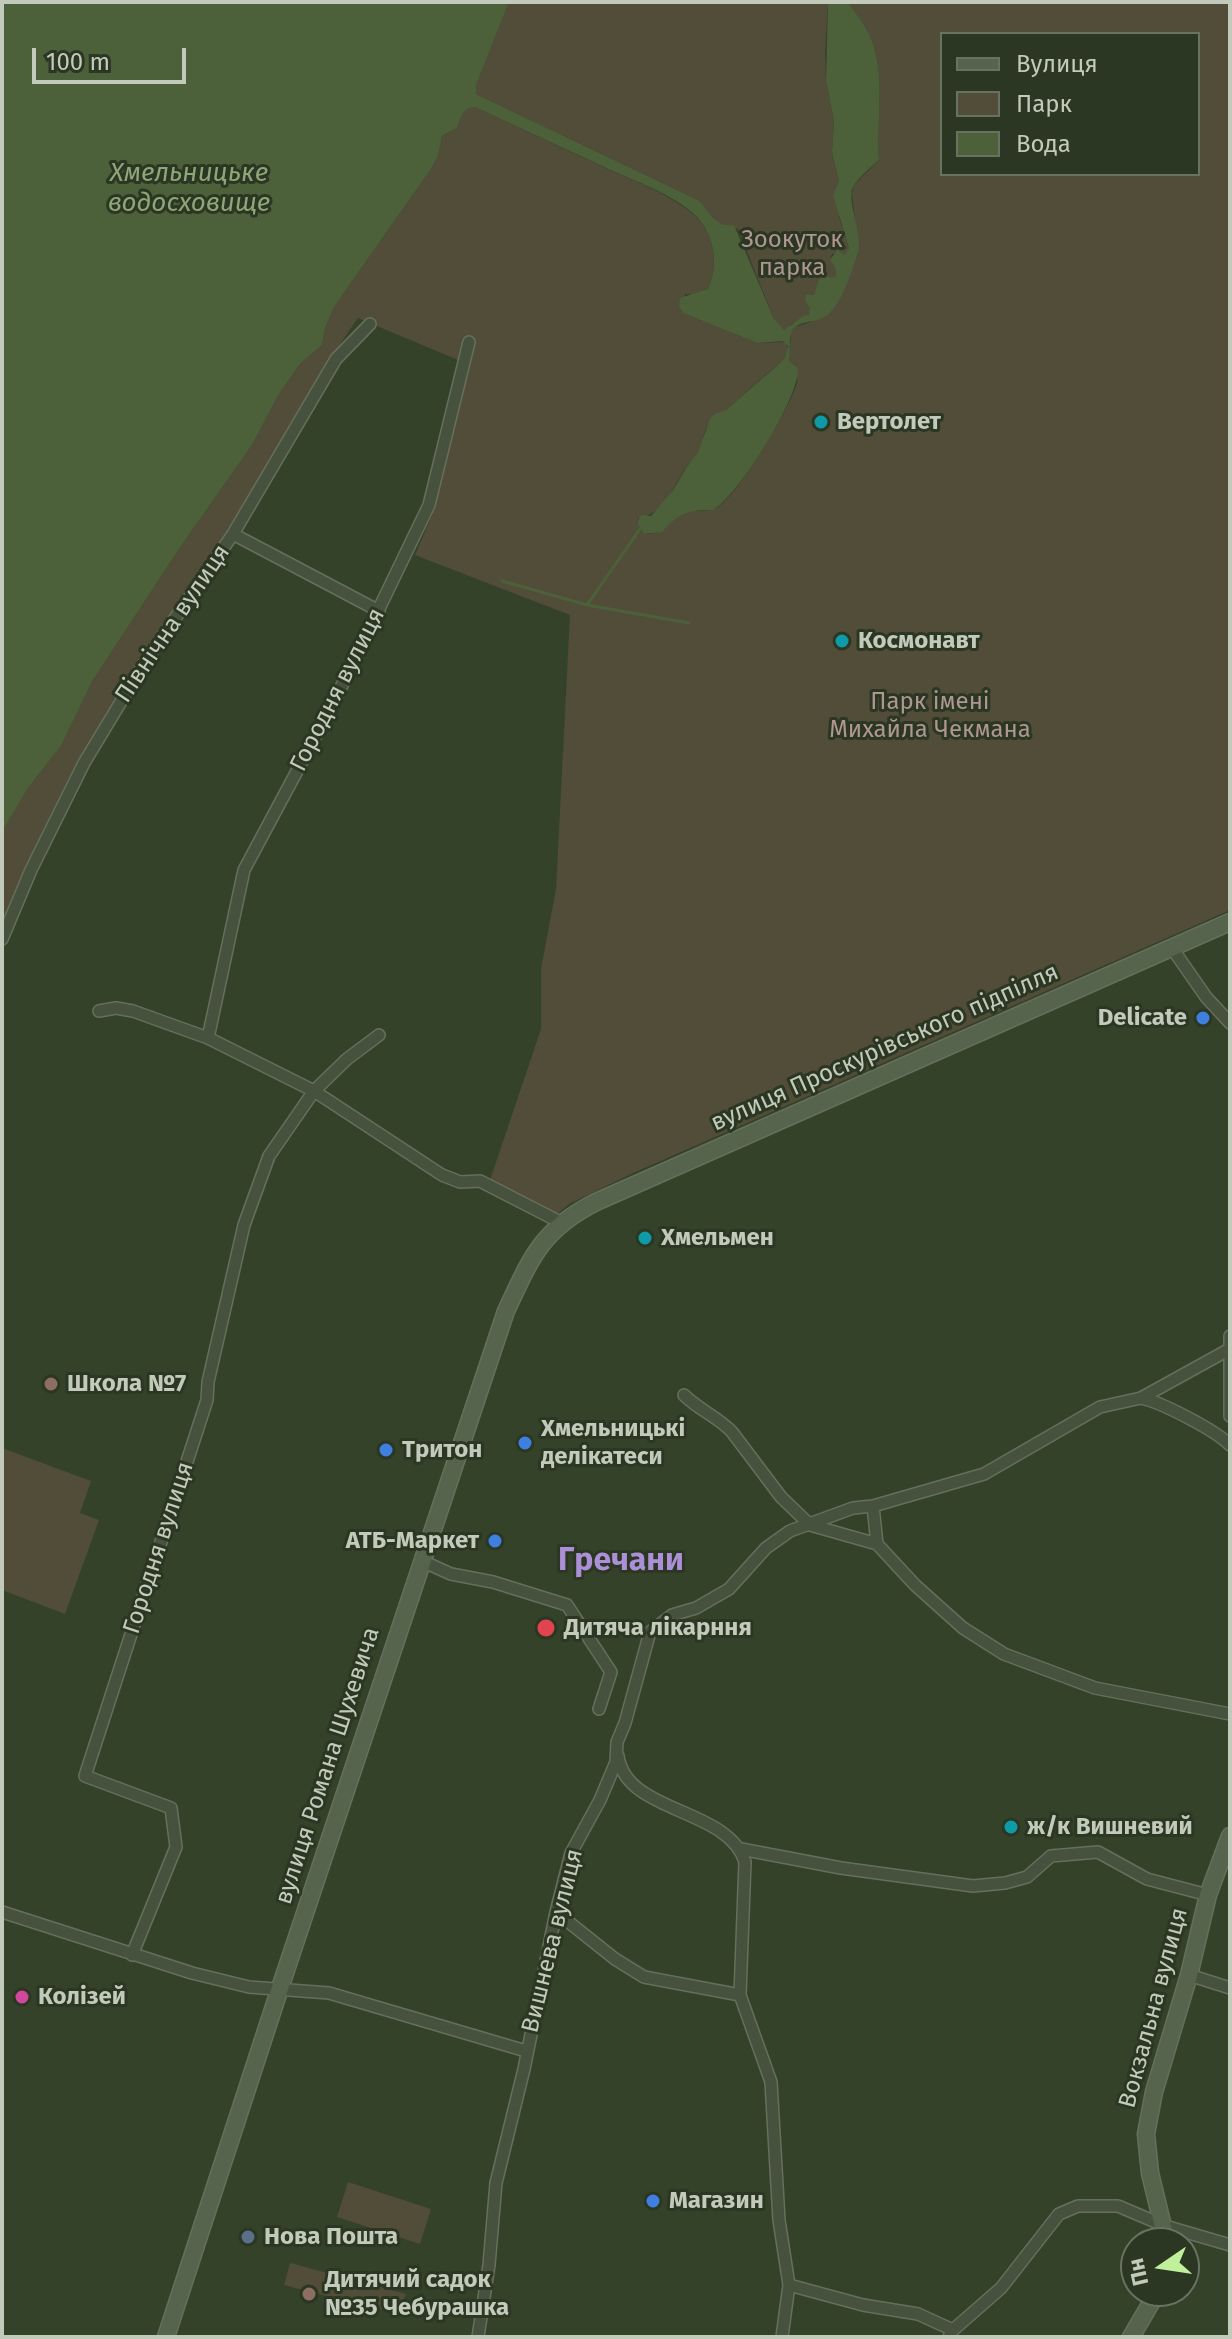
<!DOCTYPE html>
<html>
<head>
<meta charset="utf-8">
<style>
  body { margin:0 }
  #map { position:relative; width:1232px; height:2339px; overflow:hidden; background:#35422a; font-family:"Fira Sans",sans-serif }
  canvas { display:block }
  .frame { position:absolute; inset:0; border:4px solid #c2cbbb; pointer-events:none }
  .legend { position:absolute; left:940px; top:32px; width:260px; height:144px; box-sizing:border-box; background:#2c3723; border:2px solid #687260; margin:0; padding:10px 14px; list-style:none; font-size:24px; color:#c2cbbb }
  .legend li { display:flex; align-items:center; gap:16px; height:40px }
  .legend b { width:40px; border:2px solid #687260 }
  .north { position:absolute; left:1120px; top:2227px; width:80px; height:80px; box-sizing:border-box; background:#2c3723; border:2px solid #687260; border-radius:50%; rotate:257deg; font-size:22px; font-weight:700; line-height:32px; text-align:center; color:#c2cbbb }
  .north::after { content:''; display:block; margin:auto; width:28px; height:36px; background:#c0f09c; clip-path:polygon(50% 0,100% 100%,50% 72%,0 100%) }
  .scale { position:absolute; left:32px; top:48px; width:154px; height:36px; box-sizing:border-box; border:4px solid #c2cbbb; border-top:0; padding-left:10px; font-size:24px; line-height:28px; white-space:nowrap; color:#c2cbbb; -webkit-text-stroke:6px #2c3723; paint-order:stroke }
</style>
</head>
<body>
<div id="map">
<canvas width="1232" height="2339"></canvas>
<div class="frame"></div>
<ul class="legend">
<li><b style="height:10px;background:#56644d"></b>Вулиця</li>
<li><b style="height:22px;background:#514d39"></b>Парк</li>
<li><b style="height:22px;background:#4c603a"></b>Вода</li>
</ul>
<div class="north">Пн</div>
<div class="scale">100 m</div>
</div>
<script>
const ctx = document.querySelector('canvas').getContext('2d');
ctx.lineJoin = 'round';
function fill(path, color) {
  ctx.fillStyle = color;
  ctx.fill(path, 'evenodd');
}
function stroke(path, color, width, dash) {
  ctx.strokeStyle = color;
  ctx.lineWidth = width;
  ctx.lineCap = dash ? 'butt' : 'round';
  ctx.setLineDash(dash || []);
  ctx.stroke(path);
}
function write(font, color, halo, rows, align = 'center') {
  ctx.font = font + ' "Fira Sans",sans-serif';
  ctx.lineWidth = 6;
  ctx.setLineDash([]);
  ctx.textBaseline = 'middle';
  ctx.strokeStyle = halo;
  ctx.fillStyle = color;
  for (const [text, x, y, turn = 0] of rows) {
    ctx.save();
    ctx.translate(x, y);
    ctx.rotate((+turn || 0) * Math.PI / 180);
    ctx.textAlign = isNaN(turn) ? turn : align;
    if (halo) ctx.strokeText(text, 0, 0);
    ctx.fillText(text, 0, 0);
    ctx.restore();
  }
}
fill(new Path2D(`
  M 509,2 L 828,2 L 825,52 L 826,81 L 834,121 L 832,152 L 839,182 L 839,217 L 849,248 L 844,255 L 832,254 L 830,258 L 836,270 L 835,279 L 818,281 L 809,315 L 791,324 L 787,330 L 780,329 L 774,319 L 738,229 L 716,222 L 700,201 L 476,94 L 474,89 Z
  M 848,2 L 1230,2 L 1230,910 L 631,1174 L 569,1204 L 552,1218 L 488,1186 L 541,1029 L 541,969 L 556,889 L 570,615 L 415,555 L 435,508 L 458,360 L 358,318 C 310,386 273,461 229,531 C 200,575 167,616 139,661 C 86,745 41,833 2,925 L 2,832 L 28,788 L 61,746 L 93,680 L 179,549 L 252,445 L 279,394 L 300,364 L 322,345 L 325,328 L 334,307 L 431,169 L 438,156 L 442,136 L 457,128 C 461,119 463,105 477,108 C 522,129 567,150 612,171 C 640,183 671,195 694,215 C 715,233 719,265 708,289 L 696,295 L 685,294 L 683,313 L 757,343 L 786,342 L 788,352 L 785,358 L 726,410 C 705,417 706,433 699,450 C 696,457 689,463 684,470 C 672,491 663,513 638,519 L 637,523 L 644,534 C 663,535 666,523 681,515 C 693,508 707,513 716,508 C 738,496 790,408 797,383 C 798,377 796,371 795,365 L 789,362 L 791,332 L 795,327 L 811,322 L 851,271 L 853,261 L 858,255 L 858,246 L 852,194 L 854,185 L 879,160 C 876,118 887,74 869,34 C 864,22 855,13 848,2 ZM 942,34 L 1198,34 L 1198,174 L 942,174 Z
  M 2,1448 L 91,1481 L 80,1513 L 99,1520 L 65,1614 L 2,1590 Z
  M 348,2182 L 431,2209 L 420,2244 L 337,2217 Z
  M 290,2263 L 406,2294 L 398,2314 L 284,2285 Z`), '#514d39');
fill(new Path2D(`
  M 2,2 L 509,2 L 476,85 L 476,94 L 700,201 C 711,214 715,227 734,225 L 774,319 L 784,330 L 803,316 L 809,315 L 810,308 L 805,301 L 806,295 L 814,295 L 818,281 L 823,276 L 835,278 L 836,270 L 830,259 L 838,250 L 844,255 L 849,248 L 833,195 L 839,182 L 832,152 L 834,121 L 826,81 L 828,2 L 848,2 C 855,13 864,22 869,34 C 887,74 876,118 879,160 C 871,167 857,179 853,187 C 846,204 865,237 857,256 C 850,274 843,303 826,316 C 817,323 798,320 792,331 C 788,338 791,353 789,361 L 798,368 C 800,397 739,495 713,510 C 690,509 677,514 662,532 L 644,534 L 637,523 L 641,515 L 651,516 L 674,489 L 686,468 L 698,452 L 710,419 L 715,414 L 726,410 L 772,370 L 785,358 L 788,346 L 783,341 L 757,343 L 683,313 L 679,306 L 680,298 L 708,289 C 719,266 715,235 696,216 C 674,195 642,184 615,172 C 569,151 523,129 477,108 C 463,105 461,119 457,128 L 442,136 L 438,156 L 431,169 L 334,307 L 325,328 L 322,345 L 300,364 L 279,394 L 252,445 L 179,549 L 93,680 L 61,746 L 28,788 L 2,832 Z`), '#4c603a');
stroke(new Path2D(`
  M 502,581 L 587,605 L 640,529
  M 587,605 L 689,623`), '#4c603a', 3);
const street = new Path2D(`
  M 233,534 L 379,611
  M 2,939 L 31,870 L 84,763 L 145,662 L 233,534 L 336,359 L 370,324
  M 1172,948 L 1206,997 L 1230,1023
  M 99,1011 L 116,1008 L 133,1011 L 208,1038 L 314,1091 L 442,1175 L 460,1182 L 480,1181 L 560,1222
  M 208,1038 L 244,870 L 334,702 L 429,505 L 469,342
  M 1230,1336 L 1230,1416
  M 684,1395 C 699,1410 718,1417 732,1432 L 781,1497 L 810,1525 L 877,1544 L 915,1585 L 963,1628 L 1004,1654 L 1095,1688 L 1230,1714
  M 1141,1398 C 1161,1402 1215,1430 1230,1445
  M 873,1506 L 877,1544
  M 422,1561 L 451,1574 L 493,1582 L 567,1605 L 611,1672 L 599,1709
  M 618,1756 C 626,1814 728,1807 745,1862 L 740,1995 L 771,2082 L 779,2220 L 789,2285 L 782,2337
  M 741,1849 L 841,1868 L 973,1886 L 1005,1883 L 1027,1877 L 1051,1856 L 1098,1852 L 1147,1879 L 1208,1895
  M 2,1912 L 192,1973 L 249,1987 L 329,1993 L 526,2051
  M 556,1912 L 615,1959 L 644,1977 L 740,1995
  M 132,1955 L 176,1847 L 171,1808 L 85,1776 L 207,1400 L 208,1382 L 244,1225 L 269,1156 L 314,1091 L 347,1059 L 379,1035
  M 1189,1975 L 1230,1988
  M 789,2285 L 863,2305 L 918,2314 L 953,2330
  M 478,2337 L 489,2265 L 496,2183 L 524,2069 L 556,1912 L 571,1853 L 600,1800 L 616,1762 L 617,1742 L 625,1723 L 650,1632 L 672,1615 L 696,1608 L 729,1589 L 766,1548 L 790,1531 L 853,1508 L 873,1506 L 984,1474 L 1100,1407 L 1141,1398 L 1228,1350
  M 949,2337 L 953,2330 L 1001,2288 L 1059,2214 L 1078,2206 L 1118,2206 L 1165,2226 L 1230,2245`);
const secondary = new Path2D(`
  M 1167,2243 L 1150,2173 L 1146,2134 L 1154,2092 L 1189,1975 L 1208,1895 L 1230,1836
  M 166,2337 L 279,1991 L 506,1311 C 531,1258 541,1230 596,1202 L 1230,922
  M 1131,2337 L 1158,2291`);
stroke(street, '#656f5c', 14);
stroke(secondary, '#656f5c', 19);
stroke(street, '#47523e', 11);
stroke(secondary, '#56644d', 16);
for (const [x, y, r, color] of [
  [821,422,8,"#0f9aa8"],
  [842,641,8,"#0f9aa8"],
  [1203,1018,8,"#3f7fe0"],
  [645,1238,8,"#0f9aa8"],
  [51,1384,8,"#8d6e63"],
  [525,1443,8,"#3f7fe0"],
  [386,1450,8,"#3f7fe0"],
  [495,1541,8,"#3f7fe0"],
  [546,1628,10,"#e0444e"],
  [1011,1827,8,"#0f9aa8"],
  [22,1997,8,"#d1479c"],
  [653,2201,8,"#3f7fe0"],
  [248,2237,8,"#5c6f8a"],
  [309,2294,8,"#8d6e63"]
]) {
  const dot = new Path2D();
  dot.arc(x, y, r, 0, 2 * Math.PI);
  ctx.fillStyle = color;
  ctx.fill(dot);
  stroke(dot, '#2c3723', 3);
}
write('24px', '#ae9691', '#2c3723', [
  ["Зоокуток",792,240],
  ["парка",792,268],
  ["Парк імені",930,702],
  ["Михайла Чекмана",930,730]
]);
write('bold 24px', '#c2cbbb', '#2c3723', [
  ["Вертолет",837,422],
  ["Космонавт",858,641],
  ["Delicate",1187,1018,"right"],
  ["Хмельмен",661,1238],
  ["Школа №7",67,1384],
  ["Хмельницькі",541,1429],
  ["делікатеси",541,1457],
  ["Тритон",402,1450],
  ["АТБ-Маркет",479,1541,"right"],
  ["Дитяча лікарння",564,1628],
  ["ж/к Вишневий",1027,1827],
  ["Колізей",38,1997],
  ["Магазин",669,2201],
  ["Нова Пошта",264,2237],
  ["Дитячий садок",325,2280],
  ["№35 Чебурашка",325,2308]
], 'left');
write('24px', '#c2cbbb', '#2c3723', [
  ["Північна вулиця",173,624,-56],
  ["Городня вулиця",338,690,-63],
  ["вулиця Проскурівського підпілля",885,1048,-24],
  ["Городня вулиця",159,1548,-72],
  ["вулиця Романа Шухевича",328,1766,-72],
  ["Вишнева вулиця",553,1941,-76],
  ["Вокзальна вулиця",1154,2008,-75]
]);
write('italic 26px', '#8ea778', '#2c3723', [
  ["Хмельницьке",189,174],
  ["водосховище",189,204]
]);
write('bold 32px', '#ac90d7', '#2c3723', [
  ["Гречани",621,1561]
]);
</script>
</body>
</html>
